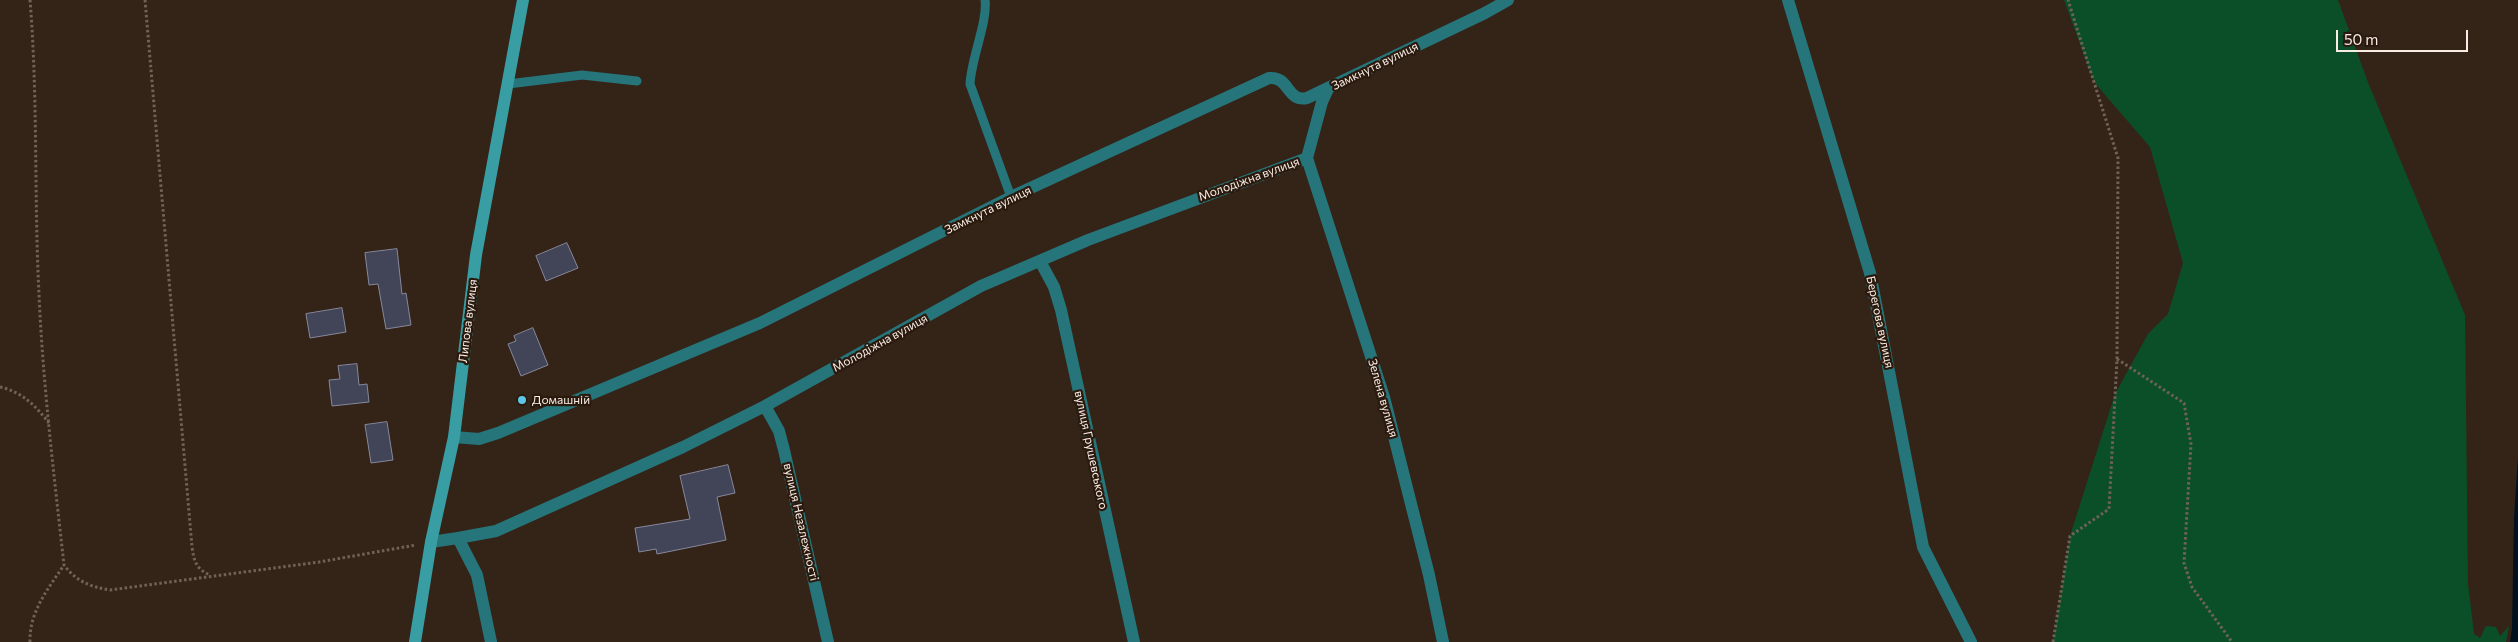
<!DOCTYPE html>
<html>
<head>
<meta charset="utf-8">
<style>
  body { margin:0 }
  #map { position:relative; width:2518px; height:642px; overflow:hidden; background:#342418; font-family:Commissioner,sans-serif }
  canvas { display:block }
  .scale { position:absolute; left:2336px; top:30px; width:132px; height:22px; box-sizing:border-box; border:2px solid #f8ece5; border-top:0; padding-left:6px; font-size:15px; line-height:18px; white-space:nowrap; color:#f8ece5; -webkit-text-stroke:4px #2a1a0e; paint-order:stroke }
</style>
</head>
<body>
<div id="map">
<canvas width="2518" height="642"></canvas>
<div class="scale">50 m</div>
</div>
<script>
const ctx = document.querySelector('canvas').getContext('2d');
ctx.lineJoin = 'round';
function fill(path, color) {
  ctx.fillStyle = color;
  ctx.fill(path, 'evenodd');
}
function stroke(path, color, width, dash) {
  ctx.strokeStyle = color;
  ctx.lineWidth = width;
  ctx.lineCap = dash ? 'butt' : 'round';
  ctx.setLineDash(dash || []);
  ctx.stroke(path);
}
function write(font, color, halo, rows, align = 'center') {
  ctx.font = font + ' Commissioner,sans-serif';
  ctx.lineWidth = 4.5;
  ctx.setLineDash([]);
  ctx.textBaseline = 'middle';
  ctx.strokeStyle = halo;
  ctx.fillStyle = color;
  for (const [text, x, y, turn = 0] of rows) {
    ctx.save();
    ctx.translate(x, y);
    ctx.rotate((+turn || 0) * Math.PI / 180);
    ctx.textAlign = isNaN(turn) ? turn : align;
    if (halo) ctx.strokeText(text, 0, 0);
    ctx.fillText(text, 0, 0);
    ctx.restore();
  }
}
fill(new Path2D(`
  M 2064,0 L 2338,0 L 2369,85 L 2465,315 L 2468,584 L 2474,634 L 2480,638 L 2486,626 L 2496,627 L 2500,636 L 2509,626 L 2506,642 L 2053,642 L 2070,536 L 2115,394 L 2148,334 L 2168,314 L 2183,263 L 2150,147 L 2094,82 Z`), '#0b4f29');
fill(new Path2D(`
  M 2518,457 L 2518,642 L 2510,642 L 2512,628 L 2514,517 Z`), '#00101e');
const building = new Path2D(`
  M 567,243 L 578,268 L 546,281 L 536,256 Z
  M 397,249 L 402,294 L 406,293 L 411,325 L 386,329 L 378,284 L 369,285 L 365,253 Z
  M 342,308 L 346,332 L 310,338 L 306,314 Z
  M 533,328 L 548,365 L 521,376 L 508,344 L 516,341 L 514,336 Z
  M 357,364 L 359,385 L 367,384 L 369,402 L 332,406 L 329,380 L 340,379 L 338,366 Z
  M 387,422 L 393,460 L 371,463 L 365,425 Z
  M 728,465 L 735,493 L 717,497 L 726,540 L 657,554 L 656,549 L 639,552 L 635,528 L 690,519 L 680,476 Z`);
fill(building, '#424457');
stroke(building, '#86889d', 1);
stroke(new Path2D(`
  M 30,0 C 38,98 34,196 39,294 C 43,385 54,475 64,565 C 76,581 90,587 110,590 L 319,562 L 416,545
  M 145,0 L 192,547 C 194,561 196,569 210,575
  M 2117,359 L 2184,403 L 2191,444 L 2184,563 L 2192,587 L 2232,642
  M 0,387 C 22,392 35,405 49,423
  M 30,642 C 29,612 48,589 64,565
  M 2053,642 L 2070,536 L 2109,509 L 2117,359 L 2118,158 L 2068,0`), '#706257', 3, [2.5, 2.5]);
stroke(new Path2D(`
  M 985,0 C 988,21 971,59 970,84 L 1011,197
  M 508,84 L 582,75 L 637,81`), '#25757a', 9);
stroke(new Path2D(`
  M 1788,0 L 1870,273 L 1923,547 L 1971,642
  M 1328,89 L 1322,102 L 1307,158 L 1384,397 L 1429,575 L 1443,642
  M 1040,261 L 1054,287 L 1061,310 L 1134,642
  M 765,406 L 779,431 L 784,450 L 828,642
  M 454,437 L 479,439 L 498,433 L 760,323 L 1011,197 L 1269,78 C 1290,76 1286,102 1307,98 L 1485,13 L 1508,0
  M 458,538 L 496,531 L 683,447 L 765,406 L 981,286 L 1088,240 L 1307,158
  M 431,542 L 458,538 L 477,575 L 491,642`), '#25757a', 12);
stroke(new Path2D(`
  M 415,642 L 431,542 L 454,437 L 476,255 L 523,0`), '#389ea4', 12);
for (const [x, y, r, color] of [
  [522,400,5,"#5cc7e8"]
]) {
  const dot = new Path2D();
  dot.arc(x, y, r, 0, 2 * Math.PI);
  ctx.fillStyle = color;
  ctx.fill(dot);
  stroke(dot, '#2a1a0e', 2);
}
write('12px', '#f8ece5', '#2a1a0e', [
  ["Замкнута вулиця",1375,66,-26],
  ["Молодіжна вулиця",1249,179,-20],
  ["Замкнута вулиця",988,210,-26],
  ["Липова вулиця",468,321,-83],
  ["Берегова вулиця",1880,322,78],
  ["Молодіжна вулиця",880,343,-29],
  ["Зелена вулиця",1383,398,74],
  ["вулиця Грушевського",1091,450,78],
  ["вулиця Незалежності",801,522,77]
]);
write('12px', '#f8ece5', '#2a1a0e', [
  ["Домашній",532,400]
], 'left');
</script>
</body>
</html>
